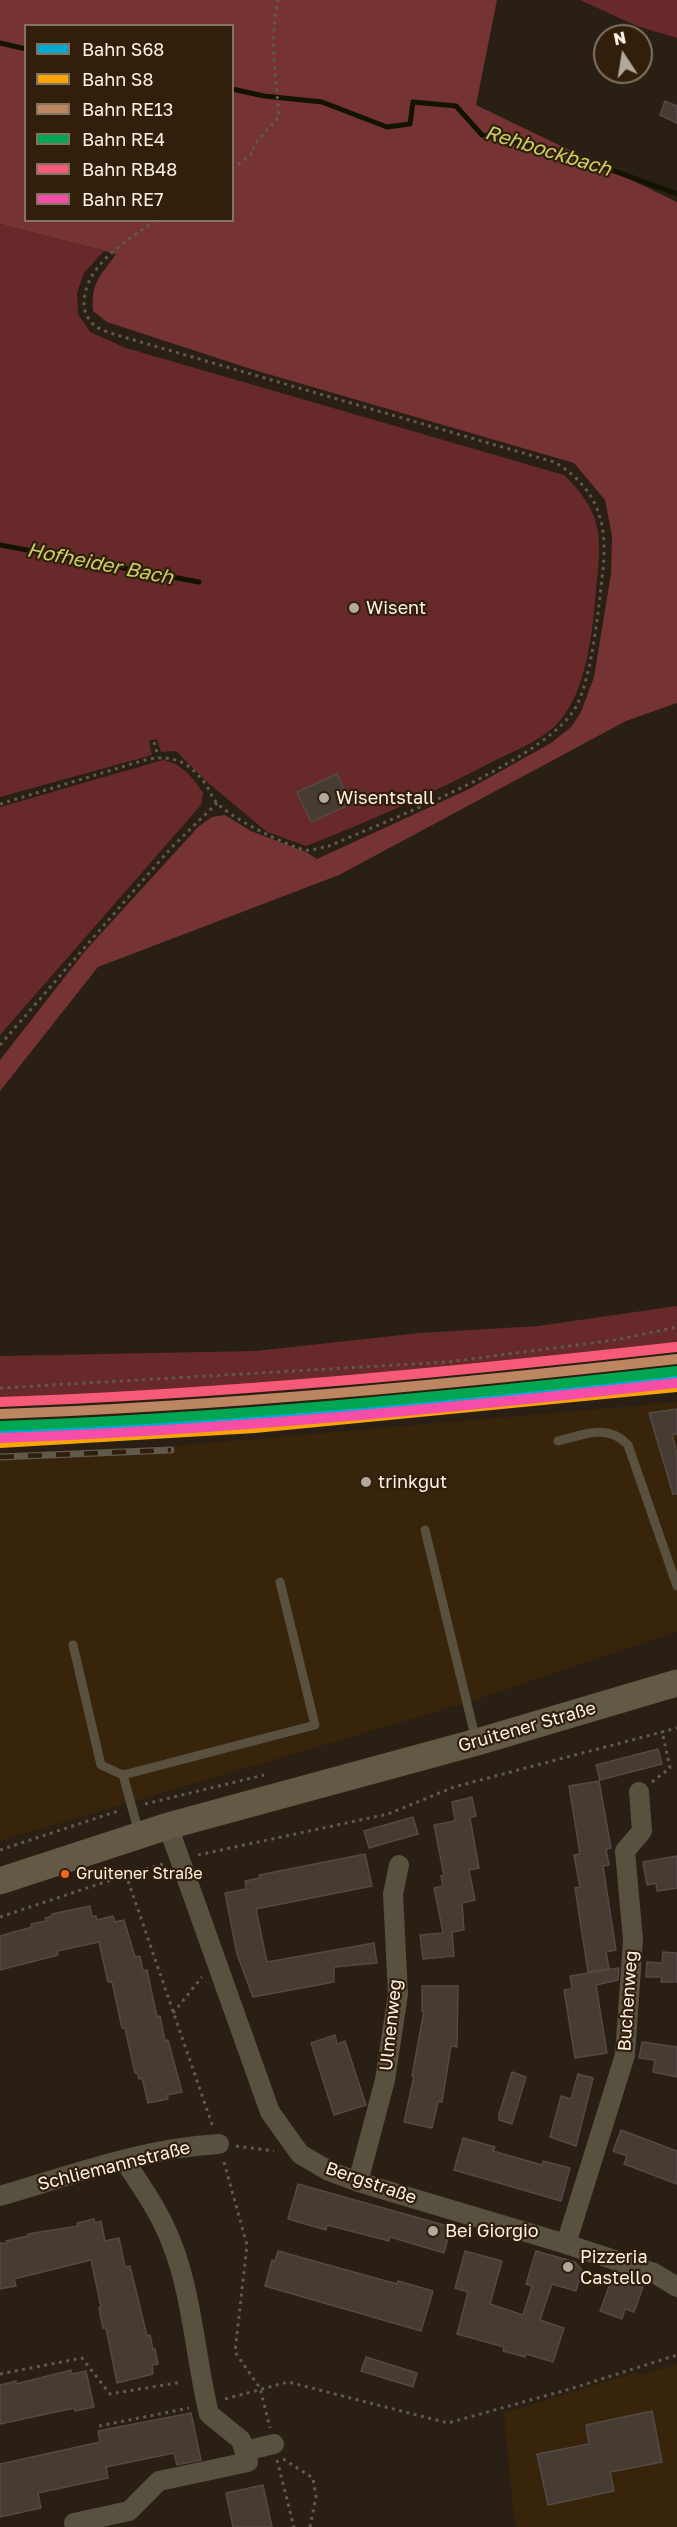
<!DOCTYPE html>
<html>
<head>
<meta charset="utf-8">
<style>
  body { margin:0 }
  #map { position:relative; width:677px; height:2527px; overflow:hidden; background:#291f14; font-family:"Golos Text",sans-serif }
  canvas { display:block }
  .legend { position:absolute; left:24px; top:24px; width:210px; height:198px; box-sizing:border-box; background:#311f0c; border:2px solid #837363; margin:0; padding:8px 10px; list-style:none; font-size:18px; color:#fef2e6 }
  .legend li { display:flex; align-items:center; gap:12px; height:30px }
  .legend b { width:30px; border:2px solid #837363 }
  .north { position:absolute; left:593px; top:24px; width:60px; height:60px; box-sizing:border-box; background:#311f0c; border:2px solid #837363; border-radius:50%; rotate:348deg; font-size:16px; font-weight:700; line-height:24px; text-align:center; color:#fef2e6 }
  .north::after { content:''; display:block; margin:auto; width:21px; height:27px; background:#b3a89c; clip-path:polygon(50% 0,100% 100%,50% 72%,0 100%) }
</style>
</head>
<body>
<div id="map">
<canvas width="677" height="2527"></canvas>
<ul class="legend">
<li><b style="height:8px;background:#00a9ce"></b>Bahn S68</li>
<li><b style="height:8px;background:#f7a600"></b>Bahn S8</li>
<li><b style="height:8px;background:#bb8660"></b>Bahn RE13</li>
<li><b style="height:8px;background:#00a651"></b>Bahn RE4</li>
<li><b style="height:8px;background:#f75a77"></b>Bahn RB48</li>
<li><b style="height:8px;background:#f54da8"></b>Bahn RE7</li>
</ul>
<div class="north">N</div>
</div>
<script>
const ctx = document.querySelector('canvas').getContext('2d');
ctx.lineJoin = 'round';
function fill(path, color) {
  ctx.fillStyle = color;
  ctx.fill(path, 'evenodd');
}
function stroke(path, color, width, dash) {
  ctx.strokeStyle = color;
  ctx.lineWidth = width;
  ctx.lineCap = dash ? 'butt' : 'round';
  ctx.setLineDash(dash || []);
  ctx.stroke(path);
}
function write(font, color, halo, rows, align = 'center') {
  ctx.font = font + ' "Golos Text",sans-serif';
  ctx.lineWidth = 4.5;
  ctx.setLineDash([]);
  ctx.textBaseline = 'middle';
  ctx.strokeStyle = halo;
  ctx.fillStyle = color;
  for (const [text, x, y, turn = 0] of rows) {
    ctx.save();
    ctx.translate(x, y);
    ctx.rotate((+turn || 0) * Math.PI / 180);
    ctx.textAlign = isNaN(turn) ? turn : align;
    if (halo) ctx.strokeText(text, 0, 0);
    ctx.fillText(text, 0, 0);
    ctx.restore();
  }
}
fill(new Path2D(`
  M 677,1402 L 677,1632 L 469,1702 L 0,1841 L 0,1461 Z
  M 677,2364 L 677,2527 L 517,2527 L 513,2510 L 504,2413 L 634,2373 L 643,2374 Z`), '#38230b');
fill(new Path2D(`
  M 580,0 L 677,0 L 677,38 L 637,26 Z
  M 0,224 L 104,251 L 84,273 L 77,293 L 78,314 L 90,332 L 126,348 L 564,475 C 604,514 602,538 596,591 C 593,628 587,684 565,714 C 549,738 518,749 494,761 C 433,793 370,821 306,846 L 267,832 L 206,781 L 176,751 L 161,752 L 157,739 L 149,741 L 152,755 L 0,797 Z
  M 163,760 C 181,763 194,778 203,793 L 201,805 L 0,1035 L 0,807 Z
  M 677,1306 L 677,1344 L 572,1360 L 255,1391 L 0,1401 L 0,1356 L 255,1351 L 420,1333 L 538,1326 Z`), '#68292b');
fill(new Path2D(`
  M 0,0 L 497,0 L 476,105 L 677,202 L 677,703 L 626,721 L 339,875 L 98,967 L 0,1091 L 0,1060 L 85,951 L 199,826 L 212,817 L 225,815 L 251,831 L 306,852 L 317,859 L 469,789 L 551,743 L 571,727 L 581,712 L 594,677 L 611,574 L 612,536 L 605,500 L 574,463 L 254,370 L 107,322 L 93,311 C 91,281 100,277 116,254 L 0,224 ZM 26,26 L 232,26 L 232,220 L 26,220 Z`), '#753334');
stroke(new Path2D(`
  M 0,43 L 26,49
  M 232,89 L 264,96 L 322,102 L 387,127 L 410,124 L 413,102 L 456,106 L 482,135 L 562,152 L 677,194
  M 0,545 L 199,582`), '#131302', 5);
const building = new Path2D(`
  M 665,101 L 677,106 L 677,123 L 660,115 Z
  M 337,774 L 351,804 L 311,822 L 297,792 Z
  M 677,1409 L 677,1434 L 672,1435 L 677,1453 L 677,1494 L 673,1494 L 649,1413 Z
  M 658,1749 L 662,1764 L 600,1780 L 596,1765 Z
  M 599,1781 L 611,1848 L 606,1849 L 609,1865 L 603,1866 L 616,1950 L 606,1952 L 609,1969 L 588,1972 L 575,1888 L 580,1887 L 574,1855 L 580,1854 L 569,1786 Z
  M 472,1797 L 476,1816 L 470,1818 L 479,1868 L 469,1870 L 475,1900 L 462,1903 L 464,1930 L 452,1932 L 454,1956 L 423,1959 L 420,1935 L 443,1933 L 434,1888 L 443,1886 L 441,1876 L 444,1875 L 434,1825 L 455,1821 L 452,1802 Z
  M 413,1817 L 418,1834 L 369,1848 L 364,1831 Z
  M 365,1854 L 372,1886 L 256,1909 L 267,1962 L 374,1943 L 377,1963 L 334,1967 L 334,1982 L 253,1997 L 237,1954 L 225,1893 L 246,1889 L 245,1881 L 260,1878 L 259,1875 Z
  M 677,1856 L 677,1888 L 657,1891 L 656,1883 L 647,1885 L 643,1862 Z
  M 90,1906 L 92,1917 L 96,1916 L 97,1920 L 113,1916 L 115,1922 L 124,1920 L 135,1957 L 140,1956 L 143,1971 L 147,1970 L 157,2017 L 160,2016 L 165,2041 L 168,2040 L 182,2092 L 167,2095 L 168,2099 L 148,2103 L 142,2078 L 139,2079 L 137,2073 L 135,2073 L 125,2028 L 122,2028 L 112,1982 L 108,1982 L 99,1942 L 57,1951 L 58,1955 L 0,1970 L 0,1936 L 32,1927 L 31,1924 L 46,1921 L 45,1918 L 52,1916 L 52,1914 Z
  M 663,1952 L 677,1953 L 677,1982 L 661,1982 L 662,1977 L 646,1977 L 647,1962 L 662,1963 Z
  M 619,1968 L 618,1980 L 596,1985 L 607,2053 L 575,2058 L 564,1990 L 572,1989 L 570,1976 Z
  M 422,1986 L 458,1986 L 457,2047 L 451,2046 L 442,2102 L 438,2102 L 432,2128 L 404,2122 L 414,2076 L 412,2076 L 424,2011 L 422,2011 Z
  M 335,2035 L 337,2044 L 345,2041 L 366,2105 L 334,2115 L 311,2043 Z
  M 642,2042 L 677,2047 L 677,2077 L 653,2072 L 655,2060 L 639,2058 Z
  M 512,2072 L 526,2077 L 512,2124 L 499,2120 L 499,2114 Z
  M 578,2074 L 593,2078 L 576,2146 L 550,2137 L 561,2096 L 571,2099 Z
  M 621,2130 L 677,2151 L 677,2184 L 624,2164 L 627,2156 L 613,2151 Z
  M 463,2138 L 495,2147 L 493,2151 L 542,2165 L 543,2161 L 570,2168 L 561,2201 L 454,2170 Z
  M 298,2184 L 451,2227 L 444,2253 L 390,2237 L 389,2241 L 327,2225 L 326,2230 L 288,2219 Z
  M 94,2219 L 95,2223 L 101,2221 L 105,2241 L 119,2238 L 125,2267 L 130,2266 L 147,2336 L 150,2335 L 153,2350 L 155,2349 L 158,2364 L 152,2365 L 153,2374 L 117,2383 L 106,2328 L 103,2328 L 99,2308 L 101,2307 L 91,2260 L 14,2279 L 16,2286 L 0,2289 L 0,2243 L 7,2244 L 6,2241 L 28,2236 L 28,2234 L 78,2226 L 77,2223 Z
  M 278,2251 L 397,2284 L 398,2281 L 433,2291 L 421,2331 L 265,2286 L 272,2260 L 275,2261 Z
  M 465,2251 L 502,2261 L 490,2304 L 523,2315 L 532,2286 L 526,2284 L 536,2251 L 575,2262 L 582,2270 L 576,2291 L 552,2284 L 540,2320 L 564,2328 L 553,2362 L 526,2354 L 525,2357 L 503,2351 L 504,2347 L 457,2334 L 468,2292 L 455,2288 Z
  M 613,2276 L 643,2287 L 634,2312 L 625,2309 L 622,2319 L 600,2311 Z
  M 366,2357 L 417,2373 L 413,2387 L 361,2371 Z
  M 71,2370 L 72,2374 L 86,2371 L 94,2407 L 75,2411 L 74,2408 L 0,2424 L 0,2385 L 16,2381 L 16,2384 Z
  M 652,2411 L 662,2462 L 610,2472 L 614,2491 L 548,2505 L 537,2454 L 589,2444 L 586,2425 Z
  M 191,2413 L 201,2460 L 177,2465 L 174,2453 L 106,2467 L 108,2478 L 38,2493 L 41,2508 L 0,2517 L 0,2464 L 100,2442 L 98,2431 Z
  M 263,2485 L 272,2527 L 233,2527 L 226,2493 Z`);
fill(building, '#463c34');
stroke(building, '#544a43', 1.5);
stroke(new Path2D(`
  M 232,169 L 253,153 L 254,145 L 279,117 C 276,77 269,39 278,0
  M 154,742 L 158,757
  M 0,804 L 148,759 C 174,755 188,762 204,782 C 209,788 211,796 216,802 C 227,816 288,847 306,850 C 313,851 322,847 329,846 C 386,821 553,758 578,703 C 592,672 598,614 602,578 C 609,527 600,489 554,462 L 120,336 C 113,334 105,331 98,328 C 89,322 83,312 84,301 C 87,262 128,241 156,220
  M 0,1045 L 171,848 L 217,803
  M 0,1388 L 448,1362 L 615,1340 L 677,1327
  M 652,1782 L 670,1768 L 662,1731
  M 145,1804 L 264,1775
  M 0,1850 L 121,1810
  M 198,1855 L 388,1814 L 454,1787 L 677,1728
  M 163,1864 L 126,1875 L 213,2127
  M 0,1917 L 126,1875
  M 173,2013 L 202,1977
  M 236,2146 L 274,2151
  M 224,2162 L 247,2245 L 235,2352 L 260,2388 L 270,2428
  M 0,2374 L 82,2358 L 110,2394 L 182,2382
  M 225,2399 L 288,2382 L 448,2423 L 570,2389 L 677,2355
  M 99,2426 L 189,2408
  M 283,2459 L 313,2478 L 316,2497 L 310,2527
  M 277,2460 L 294,2527`), '#5f5a4d', 3, [3, 4.5]);
stroke(new Path2D(`
  M 558,1441 C 584,1435 607,1423 628,1445 L 677,1586
  M 425,1530 L 476,1740
  M 73,1645 L 101,1765 L 123,1775
  M 139,1833 L 123,1775 L 315,1725 L 280,1582`), '#585140', 9);
stroke(new Path2D(`
  M 168,1826 L 270,2112 L 300,2154 L 329,2171 L 358,2182 L 566,2244 L 654,2273 L 677,2287
  M 358,2182 L 385,2080 L 398,1994 L 393,1894 L 399,1865
  M 0,2196 C 72,2175 144,2148 219,2144
  M 566,2244 L 625,2055 L 633,1940 L 625,1851 L 642,1831 L 639,1792
  M 245,2451 L 274,2444
  M 74,2523 L 129,2511 L 159,2481 L 248,2462 L 241,2440 L 209,2414 C 196,2361 192,2294 172,2244 C 161,2214 142,2187 124,2160`), '#585140', 20);
stroke(new Path2D(`
  M 0,1881 L 168,1826 L 477,1742 L 677,1683`), '#635a45', 27);
const rail = new Path2D(`
  M 0,1457 L 171,1450`);
stroke(rail, '#605a4d', 7);
stroke(rail, '#311f0c', 4.5, [14]);
stroke(new Path2D(`
  M 0,1431 L 254,1417 L 677,1375`), '#00a9ce', 10);
stroke(new Path2D(`
  M 0,1443 L 255,1428 L 677,1387`), '#f7a600', 10);
stroke(new Path2D(`
  M 0,1414 C 227,1406 452,1384 677,1359`), '#bb8660', 10);
stroke(new Path2D(`
  M 0,1426 C 227,1418 452,1396 677,1371`), '#00a651', 10);
stroke(new Path2D(`
  M 0,1402 C 226,1394 451,1372 676,1347`), '#f75a77', 10);
stroke(new Path2D(`
  M 1,1438 C 227,1430 452,1408 677,1383`), '#f54da8', 10);
for (const [x, y, r, color] of [
  [354,608,6,"#b3a89c"],
  [324,798,6,"#b3a89c"],
  [366,1482,6,"#b3a89c"],
  [65,1874,5,"#f26522"],
  [433,2231,6,"#b3a89c"],
  [568,2267,6,"#b3a89c"]
]) {
  const dot = new Path2D();
  dot.arc(x, y, r, 0, 2 * Math.PI);
  ctx.fillStyle = color;
  ctx.fill(dot);
  stroke(dot, '#311f0c', 2);
}
write('16px', '#fef2e6', '#311f0c', [
  ["Gruitener Straße",76,1874]
], 'left');
write('18px', '#fef2e6', '#311f0c', [
  ["Wisent",366,608],
  ["Wisentstall",336,798],
  ["trinkgut",378,1482],
  ["Bei Giorgio",445,2231],
  ["Pizzeria",580,2257],
  ["Castello",580,2278]
], 'left');
write('18px', '#fef2e6', '#311f0c', [
  ["Gruitener Straße",527,1727,-16],
  ["Buchenweg",628,2001,-86],
  ["Ulmenweg",391,2025,-84],
  ["Schliemannstraße",114,2166,-14],
  ["Bergstraße",371,2183,19]
]);
write('italic 20px', '#c8d063', '#311f0c', [
  ["Rehbockbach",548,151,17],
  ["Hofheider Bach",100,564,11]
]);
</script>
</body>
</html>
